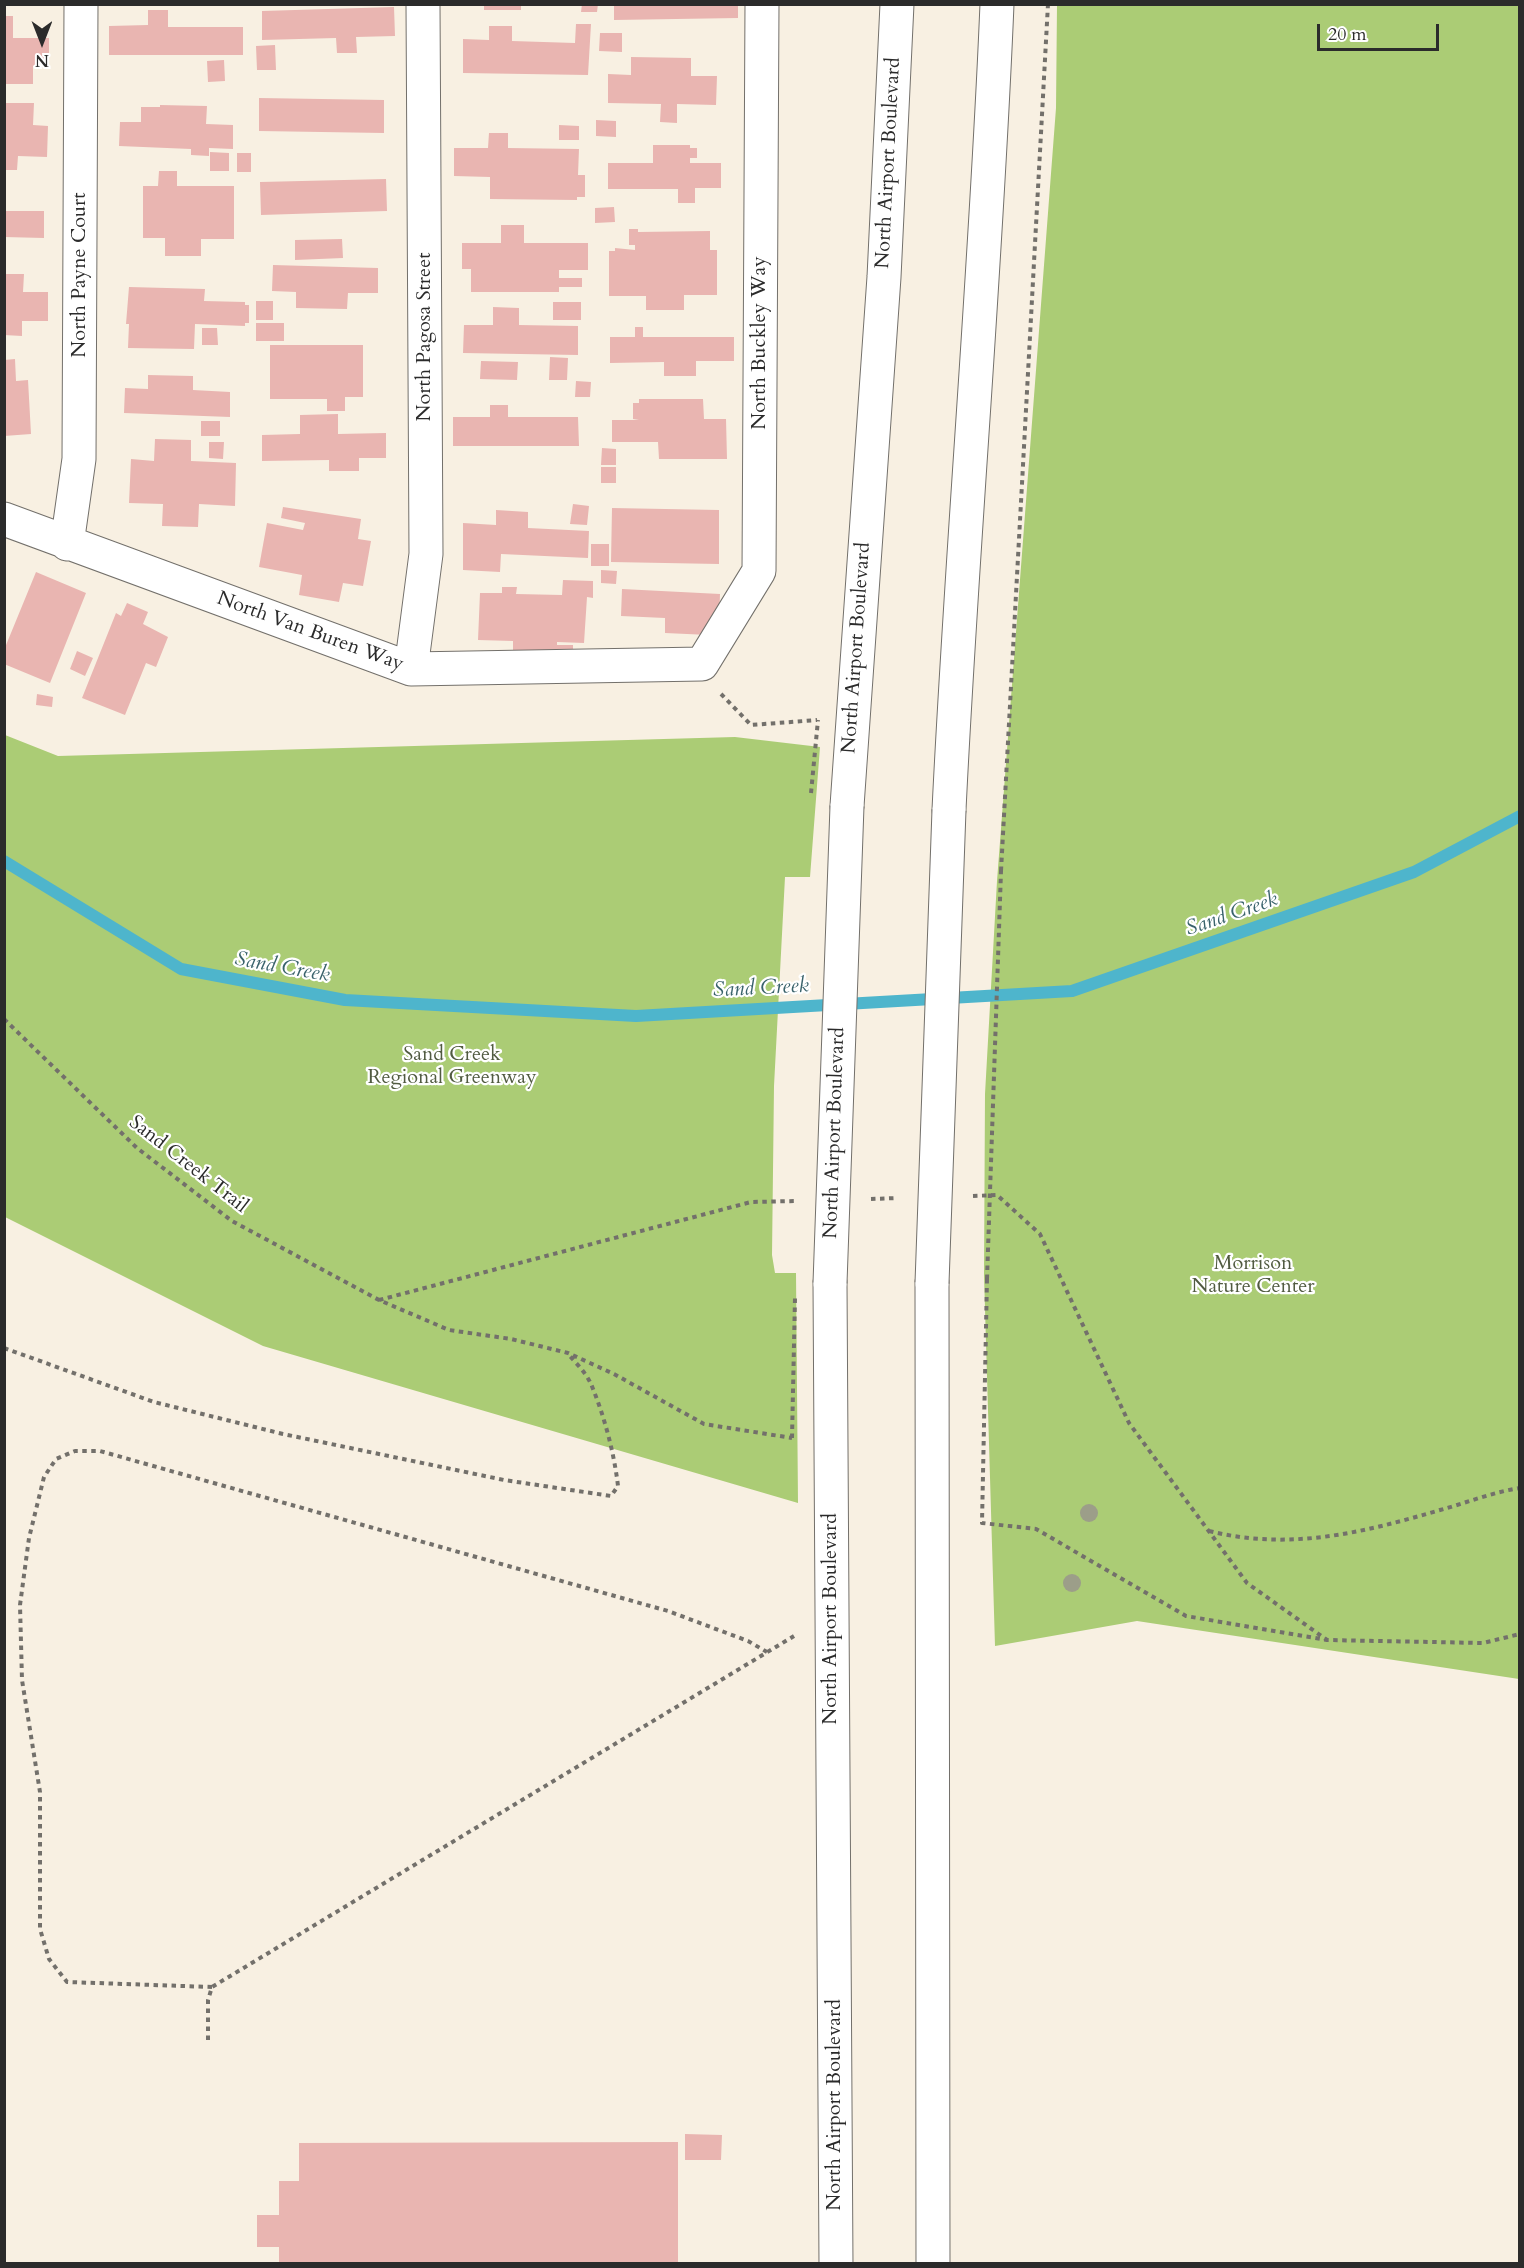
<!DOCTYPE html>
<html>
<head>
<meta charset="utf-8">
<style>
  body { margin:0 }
  #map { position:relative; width:1524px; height:2268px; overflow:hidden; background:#f8f0e2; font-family:Cardo,serif }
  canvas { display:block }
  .frame { position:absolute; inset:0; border:6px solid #2b2b2b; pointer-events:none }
  .north { position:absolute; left:12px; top:12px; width:60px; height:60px; -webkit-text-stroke:4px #fff; paint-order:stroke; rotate:180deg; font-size:16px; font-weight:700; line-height:24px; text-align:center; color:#2b2b2b }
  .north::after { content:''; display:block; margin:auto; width:21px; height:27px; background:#2b2b2b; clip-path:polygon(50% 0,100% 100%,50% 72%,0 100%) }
  .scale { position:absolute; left:1317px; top:24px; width:122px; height:27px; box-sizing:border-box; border:3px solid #2b2b2b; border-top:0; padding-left:8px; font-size:18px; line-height:21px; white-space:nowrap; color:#2b2b2b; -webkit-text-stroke:4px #fff; paint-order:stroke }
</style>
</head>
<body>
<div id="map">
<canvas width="1524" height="2268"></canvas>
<div class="frame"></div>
<div class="north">N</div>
<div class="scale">20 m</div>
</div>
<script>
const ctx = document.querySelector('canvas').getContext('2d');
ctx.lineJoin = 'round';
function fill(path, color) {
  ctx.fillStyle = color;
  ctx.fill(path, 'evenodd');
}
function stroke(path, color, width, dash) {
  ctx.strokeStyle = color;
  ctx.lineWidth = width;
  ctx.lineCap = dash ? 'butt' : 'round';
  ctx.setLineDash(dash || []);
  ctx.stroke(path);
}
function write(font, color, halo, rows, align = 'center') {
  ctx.font = font + ' Cardo,serif';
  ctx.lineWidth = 4.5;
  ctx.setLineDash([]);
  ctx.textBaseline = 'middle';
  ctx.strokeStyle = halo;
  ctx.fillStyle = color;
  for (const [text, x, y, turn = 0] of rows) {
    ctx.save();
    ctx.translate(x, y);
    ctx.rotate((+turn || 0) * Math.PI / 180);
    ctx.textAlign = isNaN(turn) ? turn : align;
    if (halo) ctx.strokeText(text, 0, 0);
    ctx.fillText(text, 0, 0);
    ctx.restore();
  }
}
fill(new Path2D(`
  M 1057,5 L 1519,5 L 1519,1679 L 1137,1621 L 995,1646 L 984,1275 L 985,1094 L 997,881 L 1056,108 Z
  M 5,735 L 58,756 L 735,737 L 820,747 L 810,877 L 785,877 L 774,1086 L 772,1255 L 775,1273 L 796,1273 L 798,1503 L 263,1346 L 5,1217 Z`), '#abcc75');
stroke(new Path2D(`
  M 4,861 L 181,969 L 345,1000 L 636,1016 L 1072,991 L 1414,872 L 1520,816`), '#4eb5cc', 12);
fill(new Path2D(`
  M 484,4 L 521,4 L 521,10 L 484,10 Z
  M 582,4 L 598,4 L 597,12 L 581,12 Z
  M 614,4 L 738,4 L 738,18 L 614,20 Z
  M 394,7 L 395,36 L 356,37 L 357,53 L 337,53 L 336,38 L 262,40 L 262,11 Z
  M 148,10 L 168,10 L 168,27 L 243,27 L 243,55 L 109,55 L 109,26 L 148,25 Z
  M 4,16 L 13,16 L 13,38 L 49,38 L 49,66 L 33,66 L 33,84 L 4,84 Z
  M 576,24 L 591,24 L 588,75 L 463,73 L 463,39 L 489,40 L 489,26 L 512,26 L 512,41 L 575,43 Z
  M 600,33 L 622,33 L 622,52 L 599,51 Z
  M 275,45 L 276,70 L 257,70 L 256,46 Z
  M 631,57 L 691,58 L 691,76 L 717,76 L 716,105 L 677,104 L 677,123 L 660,122 L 661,104 L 608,103 L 608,74 L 631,75 Z
  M 224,60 L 225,81 L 208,82 L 207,61 Z
  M 259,98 L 384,100 L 384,133 L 259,131 Z
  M 4,103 L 34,103 L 33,125 L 48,126 L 47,157 L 18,156 L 17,170 L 4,170 Z
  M 160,105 L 207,106 L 206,124 L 233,125 L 233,149 L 209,148 L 209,156 L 191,155 L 191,149 L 119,146 L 120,122 L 141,122 L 141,107 L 160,107 Z
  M 596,120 L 616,121 L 616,137 L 596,136 Z
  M 559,125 L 579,126 L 579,140 L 559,140 Z
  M 489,133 L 508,133 L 508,148 L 579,149 L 578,175 L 585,175 L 585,197 L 577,197 L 577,200 L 490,199 L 490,177 L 454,176 L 454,148 L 488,148 Z
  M 653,145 L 690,145 L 690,148 L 697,148 L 697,158 L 690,158 L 690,163 L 721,163 L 721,188 L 695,188 L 695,203 L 678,203 L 678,189 L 608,189 L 608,163 L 653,163 Z
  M 210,152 L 229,153 L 229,171 L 210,171 Z
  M 237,153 L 251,153 L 251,172 L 237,172 Z
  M 159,171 L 177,171 L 177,186 L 234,186 L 234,239 L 201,239 L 201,256 L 165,256 L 165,238 L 143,238 L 143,186 L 158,186 Z
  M 386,179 L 387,211 L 261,215 L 260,182 Z
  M 614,207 L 615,222 L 595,223 L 595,208 Z
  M 4,211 L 44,211 L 44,238 L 4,237 Z
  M 501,225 L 524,225 L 524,243 L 588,243 L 588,270 L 559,270 L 559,278 L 582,278 L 582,287 L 559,287 L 559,292 L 471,292 L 471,269 L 462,269 L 462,243 L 501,243 Z
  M 629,229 L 638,229 L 638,232 L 710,231 L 710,250 L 717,250 L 717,295 L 684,295 L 684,310 L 646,310 L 646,296 L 609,296 L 609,251 L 615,251 L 615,248 L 635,250 L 635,245 L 629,245 Z
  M 342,239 L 343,258 L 295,260 L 295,240 Z
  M 273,265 L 378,268 L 378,293 L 348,293 L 347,309 L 296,308 L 296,292 L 272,291 Z
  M 4,274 L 24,274 L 23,292 L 48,292 L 48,321 L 22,321 L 22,336 L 4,335 Z
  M 129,287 L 205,289 L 204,301 L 245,302 L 245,305 L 249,305 L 249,323 L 245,323 L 245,326 L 195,324 L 194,349 L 128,348 L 129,324 L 126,324 Z
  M 256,301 L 273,301 L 273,320 L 256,320 Z
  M 553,302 L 581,302 L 581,320 L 553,320 Z
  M 493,307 L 519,308 L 519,325 L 578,326 L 578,355 L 463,353 L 464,325 L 493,325 Z
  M 256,323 L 284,323 L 284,341 L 256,341 Z
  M 635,327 L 643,327 L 643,337 L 734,337 L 734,361 L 696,361 L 696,376 L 664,376 L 664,362 L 610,363 L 610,337 L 635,337 Z
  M 202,328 L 217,328 L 218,345 L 202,345 Z
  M 270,345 L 363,345 L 363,397 L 345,397 L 345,411 L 327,411 L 327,399 L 270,399 Z
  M 550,357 L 568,358 L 567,380 L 549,380 Z
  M 15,359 L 16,381 L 28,380 L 31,434 L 4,436 L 4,360 Z
  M 481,361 L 518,362 L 517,380 L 480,379 Z
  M 148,375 L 193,376 L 193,390 L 230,392 L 230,417 L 124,413 L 125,388 L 148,389 Z
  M 576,381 L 591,382 L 590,397 L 575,397 Z
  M 639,399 L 703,399 L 704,419 L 726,419 L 727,459 L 659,459 L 658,442 L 612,442 L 612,420 L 639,420 L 633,419 L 633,403 L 639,403 Z
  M 490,405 L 508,405 L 508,417 L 578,417 L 579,446 L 453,446 L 453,417 L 490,417 Z
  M 338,414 L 338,434 L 386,433 L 386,458 L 359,458 L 359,471 L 329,471 L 329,460 L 262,461 L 262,435 L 300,434 L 300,415 Z
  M 201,421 L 220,421 L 220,436 L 201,436 Z
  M 155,439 L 191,440 L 191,461 L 236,463 L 235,506 L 199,504 L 198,527 L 162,526 L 163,504 L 129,503 L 131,459 L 154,461 Z
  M 209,442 L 224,442 L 223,459 L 209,458 Z
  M 602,448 L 616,449 L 616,465 L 601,465 Z
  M 601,467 L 616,467 L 616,483 L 601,483 Z
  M 573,504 L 589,506 L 587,525 L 570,524 Z
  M 283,507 L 361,519 L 358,539 L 371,541 L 363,586 L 343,583 L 339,602 L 299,595 L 302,575 L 259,567 L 267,523 L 303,530 L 305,523 L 281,518 Z
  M 612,508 L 719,510 L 719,564 L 611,562 Z
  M 496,510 L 528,512 L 528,528 L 589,531 L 588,558 L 501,554 L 500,572 L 463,570 L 463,523 L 496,525 Z
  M 591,544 L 609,544 L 609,566 L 591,566 Z
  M 601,570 L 617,571 L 616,584 L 601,583 Z
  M 36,572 L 86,593 L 50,683 L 4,664 L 4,650 Z
  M 563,580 L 593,581 L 593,598 L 587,597 L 584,643 L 557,642 L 557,645 L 573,645 L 573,654 L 513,655 L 513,641 L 478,640 L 480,593 L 502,593 L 502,587 L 517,587 L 516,594 L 562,595 Z
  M 622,589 L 720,594 L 719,621 L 709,635 L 665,633 L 665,618 L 621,616 Z
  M 127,603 L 148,612 L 143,624 L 168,637 L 156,667 L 146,663 L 125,715 L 82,698 L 116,613 L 121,616 Z
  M 77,651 L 93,658 L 85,676 L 70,669 Z
  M 37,694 L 53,697 L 52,707 L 36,705 Z
  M 685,2134 L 722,2135 L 721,2160 L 685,2160 Z
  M 678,2142 L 678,2264 L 279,2264 L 279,2247 L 257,2247 L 257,2215 L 279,2215 L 279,2181 L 299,2181 L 299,2143 Z`), '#e9b5b1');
const street = new Path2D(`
  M 4,519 L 411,669 L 702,664 L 759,571 L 762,4
  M 67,544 L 79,459 L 81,4
  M 411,669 L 426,554 L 423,4`);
const primary = new Path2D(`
  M 847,806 L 884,277 L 897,4
  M 949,810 C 962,542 986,273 997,4
  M 830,1283 L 836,2264
  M 932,1283 L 933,2264`);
stroke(street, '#73706b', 35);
stroke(primary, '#73706b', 35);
stroke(new Path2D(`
  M 721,694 L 751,725 L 817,720
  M 1001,871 L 1048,4
  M 4,1019 L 137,1148 L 232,1221 L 379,1300 L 449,1330 L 511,1339 L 568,1353 L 614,1374 L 704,1424 L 792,1438
  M 973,1196 L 997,1195 L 1040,1234 L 1129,1423 L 1247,1583 L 1327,1640
  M 871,1199 L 897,1198
  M 987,1279 L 982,1523 L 1036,1529 L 1186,1616 L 1327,1640 L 1483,1643 L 1520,1634
  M 379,1300 L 751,1202 L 795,1201
  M 4,1348 L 154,1402 L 283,1434 L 504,1480 L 611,1496 L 618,1486 C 614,1452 604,1415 591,1384 C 586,1373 576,1363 568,1354
  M 1209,1531 C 1289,1551 1362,1533 1440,1510 C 1466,1503 1493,1492 1520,1488
  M 212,1987 L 67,1982 L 49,1959 L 40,1929 L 40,1792 L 22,1680 L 20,1605 L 29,1538 L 44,1477 L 56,1459 L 75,1451 L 100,1451 L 668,1611 L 748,1641 L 767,1652
  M 208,2040 L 208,2000 L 212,1987 L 794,1636`), '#73706b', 4, [4.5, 4.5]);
stroke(street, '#fff', 33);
stroke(primary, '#fff', 33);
const primaryBridge = new Path2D(`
  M 830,1283 L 847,806
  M 932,1283 L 949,810`);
stroke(primaryBridge, '#73706b', 35, []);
stroke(new Path2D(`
  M 811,793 L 818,720
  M 987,1279 L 1001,871
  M 792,1438 L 795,1298`), '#73706b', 4, [4.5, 4.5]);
stroke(primaryBridge, '#fff', 33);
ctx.fillStyle = '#9c9e89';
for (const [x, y] of [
  [1089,1513],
  [1072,1583]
]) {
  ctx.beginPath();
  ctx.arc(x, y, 9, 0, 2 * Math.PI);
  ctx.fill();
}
write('20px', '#2b2b2b', '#fff', [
  ["North Airport Boulevard",889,163,-87],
  ["North Payne Court",80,275,-90],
  ["North Pagosa Street",425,337,-90],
  ["North Buckley Way",760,343,-90],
  ["North Van Buren Way",310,632,20],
  ["North Airport Boulevard",857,648,-86],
  ["North Airport Boulevard",835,1133,-88],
  ["Sand Creek Trail",188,1165,38],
  ["North Airport Boulevard",831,1619,-90],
  ["North Airport Boulevard",835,2105,-90]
]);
write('20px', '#515b41', '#fff', [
  ["Sand Creek",452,1055],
  ["Regional Greenway",452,1078],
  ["Morrison",1253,1264],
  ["Nature Center",1253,1287]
]);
write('italic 21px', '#39626b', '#fff', [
  ["Sand Creek",1232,915,-19],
  ["Sand Creek",282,968,10],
  ["Sand Creek",761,989,-3]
]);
</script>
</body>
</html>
